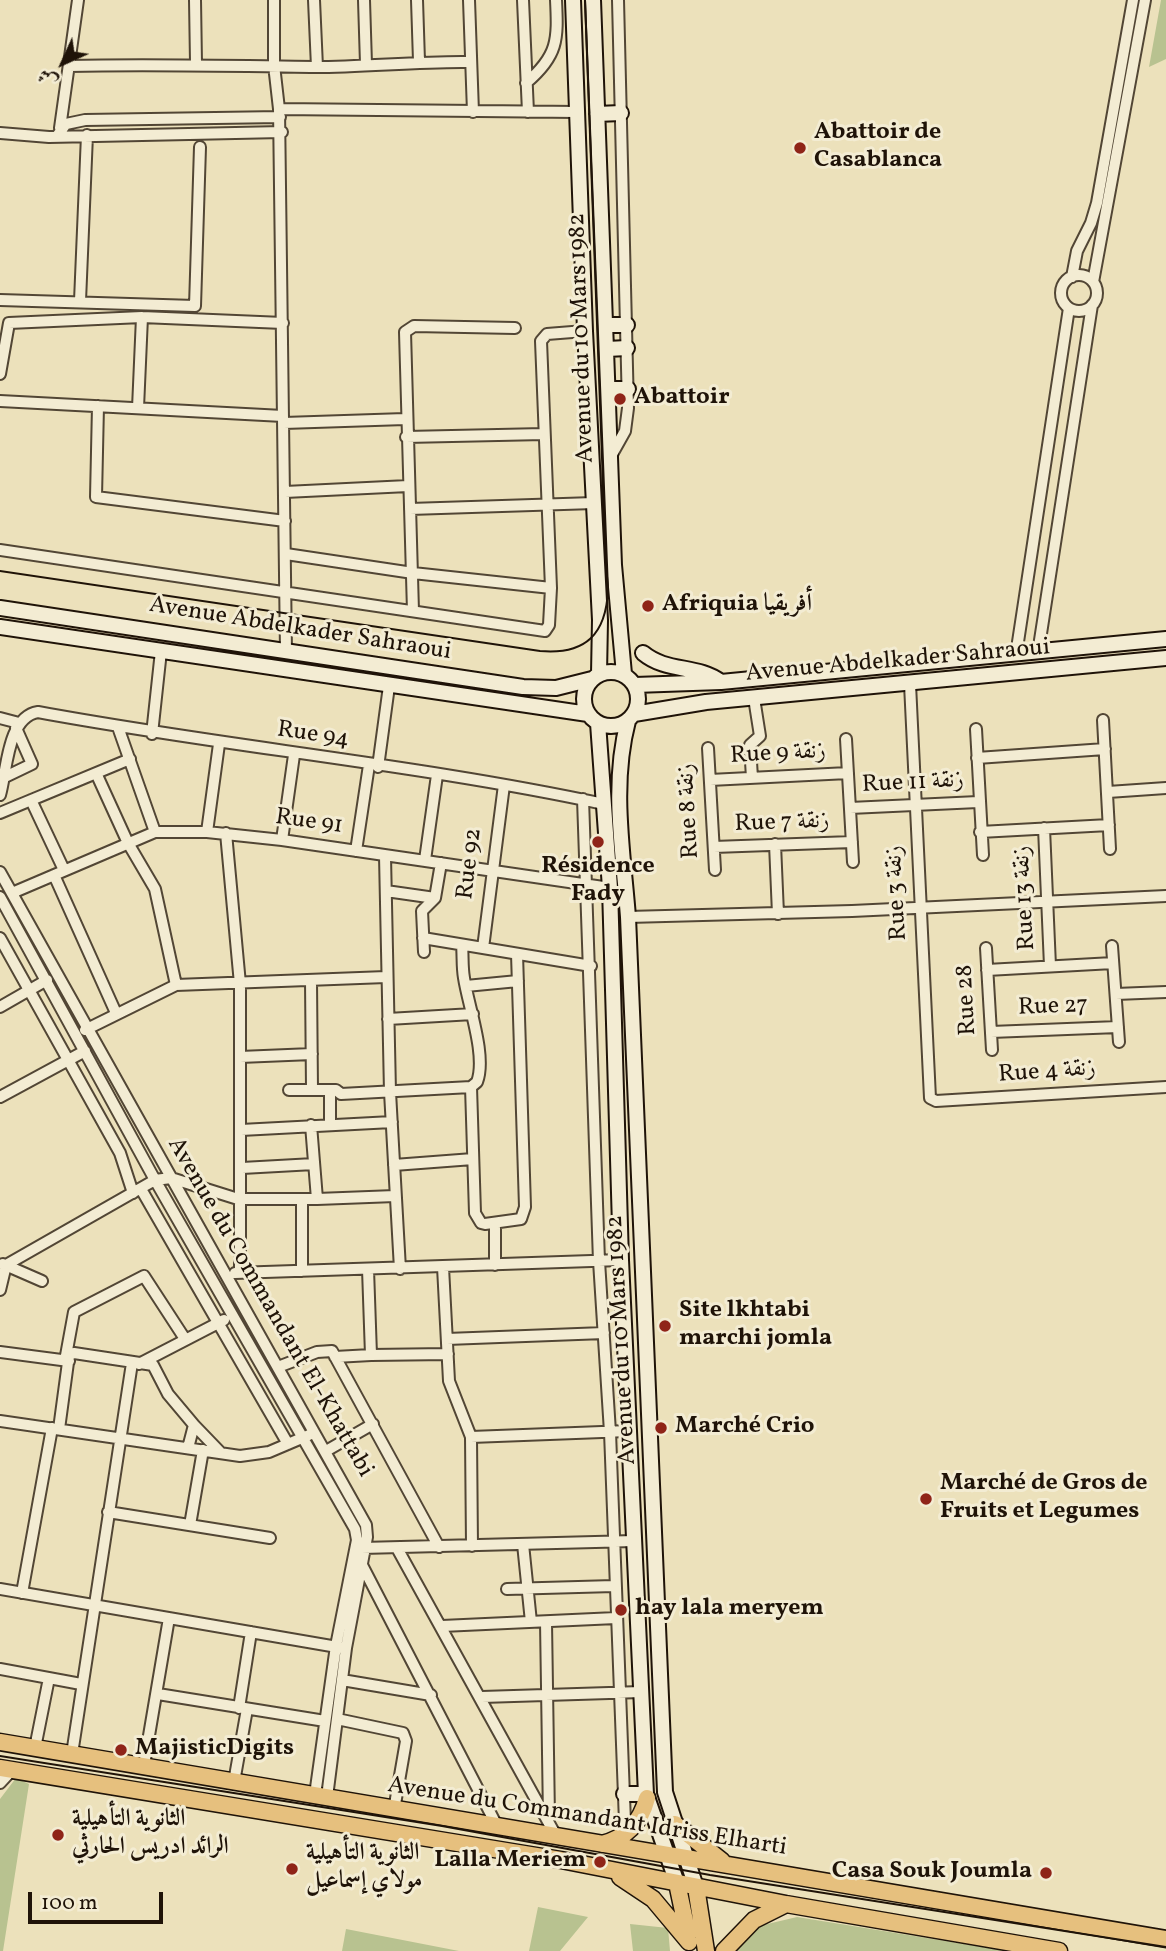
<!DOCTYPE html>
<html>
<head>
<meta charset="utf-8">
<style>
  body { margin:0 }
  #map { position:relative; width:1166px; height:1951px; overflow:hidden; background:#ece1bb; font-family:Vollkorn,Amiri,serif }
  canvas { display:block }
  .north { position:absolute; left:28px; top:28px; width:70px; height:70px; -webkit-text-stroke:5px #f3ecd3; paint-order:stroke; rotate:225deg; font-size:19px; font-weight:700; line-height:28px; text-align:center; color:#1f1308 }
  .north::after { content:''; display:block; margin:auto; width:24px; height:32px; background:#1f1308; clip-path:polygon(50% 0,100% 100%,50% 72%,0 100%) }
  .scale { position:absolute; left:28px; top:1892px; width:135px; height:32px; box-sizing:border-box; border:4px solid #1f1308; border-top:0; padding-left:9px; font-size:21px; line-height:24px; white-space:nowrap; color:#1f1308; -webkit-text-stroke:5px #f3ecd3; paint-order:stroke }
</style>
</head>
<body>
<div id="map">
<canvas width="1166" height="1951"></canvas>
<div class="north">ش</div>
<div class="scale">100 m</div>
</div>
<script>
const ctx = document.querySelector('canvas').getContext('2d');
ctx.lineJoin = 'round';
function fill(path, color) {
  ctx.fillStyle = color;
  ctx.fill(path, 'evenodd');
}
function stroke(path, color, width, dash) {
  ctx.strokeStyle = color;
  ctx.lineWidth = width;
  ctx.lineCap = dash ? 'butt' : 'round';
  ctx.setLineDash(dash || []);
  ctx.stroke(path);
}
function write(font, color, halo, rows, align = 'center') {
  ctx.font = font + ' Vollkorn,Amiri,serif';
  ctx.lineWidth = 6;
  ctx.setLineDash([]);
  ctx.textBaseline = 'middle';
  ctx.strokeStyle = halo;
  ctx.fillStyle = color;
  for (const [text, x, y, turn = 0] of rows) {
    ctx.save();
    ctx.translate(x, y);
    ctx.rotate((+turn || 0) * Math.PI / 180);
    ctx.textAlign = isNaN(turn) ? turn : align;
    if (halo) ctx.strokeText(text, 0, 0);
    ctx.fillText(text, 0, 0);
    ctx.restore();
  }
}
fill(new Path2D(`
  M 1161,0 L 1166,0 L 1166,59 L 1149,67 Z
  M 16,1778 L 29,1784 L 3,1951 L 0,1951 L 0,1799 Z
  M 538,1907 L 588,1917 L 560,1951 L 529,1951 Z
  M 797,1917 L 1007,1951 L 734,1951 L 759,1926 Z
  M 630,1924 L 668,1928 L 670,1951 L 633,1951 Z
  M 346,1929 L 459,1951 L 342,1951 Z`), '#b8c290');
const minor = new Path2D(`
  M 195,0 L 196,63
  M 274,0 L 274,65 L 279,109
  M 314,0 L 317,67
  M 364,0 L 366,64
  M 417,0 L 419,61
  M 469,0 L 473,112
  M 523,0 L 528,112
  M 69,66 C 151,64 233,66 315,67 C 367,67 419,61 471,62
  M 526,83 C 558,56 558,40 556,0
  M 60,128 L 78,0
  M 0,133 L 49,137 L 282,132
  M 57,136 L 66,124 L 85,120 L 280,117
  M1061 293a18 18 0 1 1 36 0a18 18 0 1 1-36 0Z
  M 1072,277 L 1077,251 L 1091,223 L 1097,203 L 1133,0
  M 1093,282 L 1145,0
  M 0,300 L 195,306 L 200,147
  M 80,301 L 87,135
  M 0,374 L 9,323 L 142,317 L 283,323
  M 0,401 L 283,416
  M 98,406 L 96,497 L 285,521
  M 138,408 L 142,317
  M 284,423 L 405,419
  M 406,437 L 544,434
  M 611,456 L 625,431 L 628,408 L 618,0
  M 285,492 L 408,486
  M 410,509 L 594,503
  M 0,550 L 545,631 L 549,625 L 551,588 L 541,341 L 547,334 L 585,331
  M 286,554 L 413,573 L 551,588
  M 413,611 L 405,332 L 414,326 L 515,328
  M 286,652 L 279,109 L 577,112
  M 1038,653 L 1092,305
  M 1016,655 L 1069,308
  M 910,684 L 930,1098 L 936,1101 L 1166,1087
  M 0,718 L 19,723
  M 1103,720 L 1110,849
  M 118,727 L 155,832
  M 976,729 L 983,855
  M 152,734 L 161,651
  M 846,739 L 853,862
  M 708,748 L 715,870
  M 977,758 L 1105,749
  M 378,767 L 389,686
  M 96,773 L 128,843 L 155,889 L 176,985
  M 5,777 L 32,764 L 16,728
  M 752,778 L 750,745 L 760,736 L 754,698
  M 710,780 L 848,773
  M 1108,792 L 1166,788
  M 0,795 C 7,771 7,717 38,712 C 226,747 417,764 604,804
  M 583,799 L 599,1261 L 610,1432 L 625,1822
  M 31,800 L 64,870
  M 850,808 L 978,802
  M 0,813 L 130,759
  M 1044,828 L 1050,966
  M 207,832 L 219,744
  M 980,832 L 1109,825
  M 226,833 L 240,984 L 240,1272
  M 282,840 L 294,755
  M 775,844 L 778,914
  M 714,847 L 852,842
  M 356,851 L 369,765
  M 385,856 L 390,1092 L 400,1269
  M 425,860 L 437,775
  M 0,872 L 366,1525 L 367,1537 L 346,1648 L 327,1797
  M 54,875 L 116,1013
  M 386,891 L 435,898
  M 12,893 L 155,832 L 207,832 L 282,840 L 610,888
  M 0,897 L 155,1180 L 355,1529 L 357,1540 L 336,1646 L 315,1795
  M 628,917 L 852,911 L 1166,896
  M 0,938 L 120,1153 L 133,1193
  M 423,938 L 591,966
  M 462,945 C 463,956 462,967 464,978 C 468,1005 487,1056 477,1082 L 471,1087 L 475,1213 L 481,1223 L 485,1224 L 521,1219 L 525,1207 L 517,954
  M 1112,946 L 1119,1042
  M 483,948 L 504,785
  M 986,948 L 992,1050
  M 424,952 L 422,911 L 435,898 L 441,863
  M 987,970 L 1113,963
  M 311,981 L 312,1089
  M 466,986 L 518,981
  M 1116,994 L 1166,992
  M 0,1007 L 47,980
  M 388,1019 L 473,1014
  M 85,1030 L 176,985 L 386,977
  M 991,1032 L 1118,1027
  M 240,1057 L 312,1054
  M 289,1090 L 336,1090 L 341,1094 L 471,1087
  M 330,1090 L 330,1125
  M 0,1097 L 85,1051
  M 241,1130 L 392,1122
  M 394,1165 L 473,1159
  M 242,1168 L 314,1164
  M 141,1189 L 288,1444
  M 317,1199 L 395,1196
  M 495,1223 L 495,1265
  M 3,1264 L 42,1281
  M 443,1267 L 449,1381 L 471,1437 L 472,1546
  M 302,1271 L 302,1199
  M 235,1273 L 621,1260
  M 0,1290 L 6,1265 L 155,1180 L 171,1178 L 238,1199 L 317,1199 L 311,1125
  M 447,1339 L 604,1333
  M 0,1352 L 69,1361
  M 371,1355 L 448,1354
  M 335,1357 L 371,1355 L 368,1269
  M 65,1361 L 74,1312 L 144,1276 L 185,1339
  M 139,1364 L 224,1320
  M 278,1367 L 317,1352 L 332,1351 L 439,1547
  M 0,1421 L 240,1456 L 269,1452 L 309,1435
  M 194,1425 L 221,1453
  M 59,1429 L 69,1355 L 74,1353 L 153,1365 L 168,1394 L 194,1425 L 188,1448
  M 471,1437 L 628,1431
  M 326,1451 L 373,1424
  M 108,1512 L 270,1538
  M 190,1525 L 203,1450
  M 523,1544 L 531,1622
  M 362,1548 L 634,1541
  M 397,1548 L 556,1836
  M 362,1565 L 497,1826
  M 0,1589 L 343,1648
  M 507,1589 L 614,1586
  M 22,1593 L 52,1428
  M 546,1622 L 549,1818
  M 442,1626 L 616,1618
  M 0,1669 L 81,1684
  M 342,1680 L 431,1695
  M 158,1694 L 325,1721
  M 482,1697 L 641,1692
  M 239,1708 L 251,1632
  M 337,1719 L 403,1733 L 406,1741 L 394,1810
  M 35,1748 L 49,1678
  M 72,1754 L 132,1363
  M 144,1765 L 169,1618
  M 234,1782 L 247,1709
  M 0,1783 L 12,1770`);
const secondary = new Path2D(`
  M 573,0 L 585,331 L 600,620 L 599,674
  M 593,0 L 614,565 L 624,674
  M 597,114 L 621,113
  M 607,325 L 627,325
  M 607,349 L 627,348
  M 608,389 L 628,389
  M 0,608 L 523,687 L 556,688 L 592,679
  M 0,627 L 588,714
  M 643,653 C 667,673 697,664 721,682
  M584 699a27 27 0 1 1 54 0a27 27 0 1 1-54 0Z
  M 635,685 L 721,682 L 1166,639
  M 634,714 L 706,702 L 1166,658
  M 628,721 C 611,785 623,852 628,917 L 665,1792 L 696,1887
  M 598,723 L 610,888 L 621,1260 L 646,1794 L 677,1883
  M 624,1794 L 646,1794`);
const primary = new Path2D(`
  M 0,1742 L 1166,1939
  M 0,1768 L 561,1860 L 786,1904 L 1059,1951
  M 675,1824 L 722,1861
  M 602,1844 C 626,1838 641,1822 647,1798
  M 620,1877 L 653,1899 L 689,1942
  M 677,1883 L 688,1935
  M 696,1887 L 706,1951
  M 724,1951 L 754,1920 L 786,1904`);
stroke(minor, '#524635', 14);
stroke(secondary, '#1f1308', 18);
stroke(primary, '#1f1308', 19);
stroke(minor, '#f3ecd3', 10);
stroke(secondary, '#f3ecd3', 14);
stroke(primary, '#e6c07e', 16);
stroke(new Path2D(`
  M 0,571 L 540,651 C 586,655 606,634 608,590 L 585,0
  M 0,1756 L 442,1826 L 710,1875 L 1166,1947`), '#1f1308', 2);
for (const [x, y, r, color] of [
  [800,148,7,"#8f2418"],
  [620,399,7,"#8f2418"],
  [648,606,7,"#8f2418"],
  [598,842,7,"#8f2418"],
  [665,1326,7,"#8f2418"],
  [661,1428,7,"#8f2418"],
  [926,1499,7,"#8f2418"],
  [621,1610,7,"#8f2418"],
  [121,1750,7,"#8f2418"],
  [58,1835,7,"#8f2418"],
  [600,1862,7,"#8f2418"],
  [292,1869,7,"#8f2418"],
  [1046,1873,7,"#8f2418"]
]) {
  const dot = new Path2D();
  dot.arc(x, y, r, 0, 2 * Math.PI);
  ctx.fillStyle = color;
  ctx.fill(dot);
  stroke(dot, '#f3ecd3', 2.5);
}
write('bold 24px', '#1f1308', '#f3ecd3', [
  ["Abattoir de",814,134],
  ["Casablanca",814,162],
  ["Abattoir",634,399],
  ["Afriquia أفريقيا",662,606],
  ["Résidence",598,868,"center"],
  ["Fady",598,896,"center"],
  ["Site lkhtabi",679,1312],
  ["marchi jomla",679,1340],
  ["Marché Crio",675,1428],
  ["Marché de Gros de",940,1485],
  ["Fruits et Legumes",940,1513],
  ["hay lala meryem",635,1610],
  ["MajisticDigits",135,1750],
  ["الثانوية التأهيلية",72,1821],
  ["الرائد ادريس الحارثي",72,1849],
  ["الثانوية التأهيلية",306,1855],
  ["مولاي إسماعيل",306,1883],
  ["Lalla Meriem",586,1862,"right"],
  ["Casa Souk Joumla",1032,1873,"right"]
], 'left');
write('24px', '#1f1308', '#f3ecd3', [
  ["Avenue du 10 Mars 1982",583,338,-92],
  ["Avenue Abdelkader Sahraoui",300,630,9],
  ["Avenue Abdelkader Sahraoui",898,662,-5],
  ["Rue 94",313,736,8],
  ["Rue 9 زنقة",778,755,-3],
  ["Rue 11 زنقة",913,784,-3],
  ["Rue 8 زنقة",690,811,-93],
  ["Rue 91",309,823,8],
  ["Rue 7 زنقة",782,824,-2],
  ["Rue 92",471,864,-83],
  ["Rue 3 زنقة",898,893,-93],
  ["Rue 13 زنقة",1026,898,-93],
  ["Rue 28",968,1000,-93],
  ["Rue 27",1053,1008,-2],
  ["Rue 4 زنقة",1047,1073,-4],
  ["Avenue du Commandant El-Khattabi",269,1308,60],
  ["Avenue du 10 Mars 1982",623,1340,-93],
  ["Avenue du Commandant Idriss Elharti",587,1818,9]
]);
</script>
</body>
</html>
